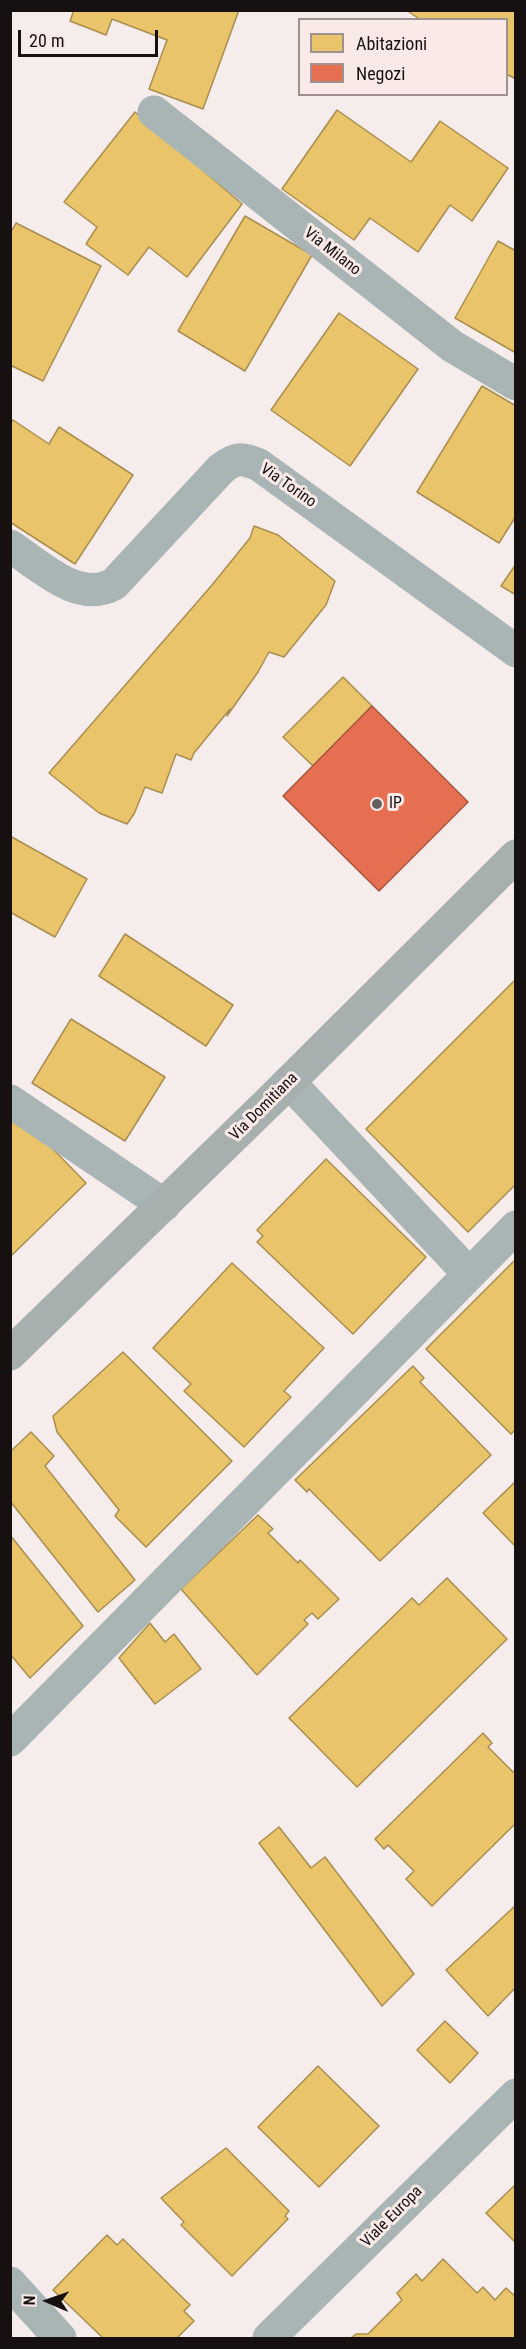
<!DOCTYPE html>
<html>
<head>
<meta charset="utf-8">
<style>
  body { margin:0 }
  #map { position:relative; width:526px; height:2349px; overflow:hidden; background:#f5eceb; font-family:"Roboto Condensed",sans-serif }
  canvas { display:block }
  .frame { position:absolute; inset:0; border:12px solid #161110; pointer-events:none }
  .legend { position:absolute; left:298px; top:18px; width:210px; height:78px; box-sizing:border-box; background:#f9e9e7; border:2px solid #9e9391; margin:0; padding:8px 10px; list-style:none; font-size:18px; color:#161110 }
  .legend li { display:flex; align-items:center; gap:12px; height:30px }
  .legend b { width:30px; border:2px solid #9e9391 }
  .north { position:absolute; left:18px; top:2271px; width:60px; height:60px; -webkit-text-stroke:4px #f9e9e7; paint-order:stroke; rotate:272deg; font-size:16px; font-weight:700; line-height:24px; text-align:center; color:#161110 }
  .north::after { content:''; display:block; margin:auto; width:21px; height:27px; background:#161110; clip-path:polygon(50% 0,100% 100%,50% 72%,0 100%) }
  .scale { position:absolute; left:18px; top:30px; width:140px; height:27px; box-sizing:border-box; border:3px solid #161110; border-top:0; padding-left:8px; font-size:18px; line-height:21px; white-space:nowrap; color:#161110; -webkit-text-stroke:4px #f9e9e7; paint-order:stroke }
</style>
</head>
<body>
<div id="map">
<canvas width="526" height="2349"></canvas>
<div class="frame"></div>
<ul class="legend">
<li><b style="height:16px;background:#e9c46a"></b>Abitazioni</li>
<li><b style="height:16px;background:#e76f51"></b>Negozi</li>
</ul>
<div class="north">N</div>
<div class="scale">20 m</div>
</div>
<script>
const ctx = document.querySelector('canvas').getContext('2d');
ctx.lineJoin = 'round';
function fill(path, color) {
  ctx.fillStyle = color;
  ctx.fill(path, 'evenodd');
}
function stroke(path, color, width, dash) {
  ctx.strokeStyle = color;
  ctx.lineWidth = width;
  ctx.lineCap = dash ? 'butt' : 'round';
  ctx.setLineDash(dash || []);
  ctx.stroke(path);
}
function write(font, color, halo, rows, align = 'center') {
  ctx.font = font + ' "Roboto Condensed",sans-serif';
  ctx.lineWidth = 6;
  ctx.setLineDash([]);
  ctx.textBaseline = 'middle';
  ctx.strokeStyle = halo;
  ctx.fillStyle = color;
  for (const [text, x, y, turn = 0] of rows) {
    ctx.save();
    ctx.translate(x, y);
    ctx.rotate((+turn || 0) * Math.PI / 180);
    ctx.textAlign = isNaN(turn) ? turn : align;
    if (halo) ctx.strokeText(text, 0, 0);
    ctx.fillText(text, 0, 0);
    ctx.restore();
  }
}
const homes = new Path2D(`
  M 74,10 L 239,10 L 203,109 L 149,89 L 167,40 L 112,19 L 106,35 L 70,21 Z
  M 406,10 L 516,10 L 516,79 L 506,74 L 506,20 L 421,20 Z
  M 337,110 L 411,162 L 440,121 L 508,168 L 472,221 L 450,205 L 418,252 L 370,218 L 354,240 L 282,189 Z
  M 135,112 L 242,204 L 187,277 L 149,247 L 128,275 L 86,244 L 97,227 L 64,202 Z
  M 245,216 L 312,255 L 245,371 L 178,331 Z
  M 16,223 L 101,266 L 43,381 L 10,365 L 10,234 Z
  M 498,241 L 516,251 L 516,353 L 455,318 Z
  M 339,313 L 418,369 L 350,466 L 271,410 Z
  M 482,386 L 516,406 L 516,516 L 499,543 L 417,492 Z
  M 13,420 L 49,444 L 59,427 L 133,475 L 75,564 L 10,522 L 10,424 Z
  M 254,526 L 278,535 L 335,581 L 326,605 L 284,657 L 269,652 L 258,672 L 227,716 L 230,709 L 194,753 L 191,760 L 176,754 L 162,793 L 145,787 L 134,814 L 127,824 L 99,813 L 49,773 L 212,585 L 250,538 Z
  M 516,564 L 516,595 L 501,586 Z
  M 343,677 L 372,706 L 313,766 L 283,737 Z
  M 10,836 L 87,879 L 55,937 L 10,912 Z
  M 125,934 L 233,1005 L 206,1046 L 99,976 Z
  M 516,979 L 516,1184 L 468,1232 L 366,1129 Z
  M 71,1019 L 165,1077 L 125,1141 L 32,1083 Z
  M 15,1110 L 86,1183 L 10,1257 L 10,1114 Z
  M 326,1159 L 426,1257 L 353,1334 L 257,1242 L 263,1236 L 257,1230 Z
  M 516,1259 L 516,1429 L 511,1434 L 426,1349 Z
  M 232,1263 L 324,1348 L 284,1391 L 291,1397 L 244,1447 L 184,1391 L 191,1384 L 153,1348 Z
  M 123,1352 L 232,1461 L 146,1547 L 115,1516 L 119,1510 L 57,1432 L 53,1416 Z
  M 413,1366 L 424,1378 L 420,1382 L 491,1455 L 380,1561 L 309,1489 L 307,1492 L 295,1480 Z
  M 31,1432 L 54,1456 L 45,1466 L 135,1580 L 98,1612 L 10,1501 L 10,1452 Z
  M 516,1481 L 516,1547 L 483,1513 Z
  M 258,1515 L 273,1529 L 268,1533 L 298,1563 L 300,1560 L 339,1599 L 318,1619 L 312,1613 L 304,1620 L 308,1624 L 257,1675 L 181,1589 Z
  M 10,1535 L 83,1626 L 30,1678 L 10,1654 Z
  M 447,1578 L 507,1639 L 357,1787 L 289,1718 L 412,1598 L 419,1605 Z
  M 150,1623 L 165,1642 L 174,1634 L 201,1669 L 155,1704 L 119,1658 Z
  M 483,1733 L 492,1743 L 488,1747 L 513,1772 L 516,1770 L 516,1823 L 432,1906 L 406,1879 L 414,1871 L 388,1845 L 384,1849 L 375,1839 Z
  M 279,1827 L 311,1868 L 325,1857 L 414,1974 L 382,2006 L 259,1843 Z
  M 516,1905 L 516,1987 L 488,2016 L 446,1970 Z
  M 445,2021 L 478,2053 L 450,2083 L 417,2050 Z
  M 318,2066 L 379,2126 L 319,2187 L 258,2127 Z
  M 226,2148 L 289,2211 L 285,2216 L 288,2219 L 232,2276 L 181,2225 L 184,2222 L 161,2198 Z
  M 516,2184 L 516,2243 L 486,2213 Z
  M 107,2235 L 117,2245 L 123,2239 L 190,2305 L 184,2311 L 194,2321 L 177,2338 L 103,2338 L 53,2290 Z
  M 443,2259 L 477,2293 L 483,2287 L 495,2300 L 506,2288 L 516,2297 L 516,2338 L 351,2338 L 356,2334 L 368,2334 L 402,2300 L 397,2293 L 416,2274 L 422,2281 Z`);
fill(homes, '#e9c46a');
stroke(homes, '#aa8e4f', 1.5);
const shops = new Path2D(`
  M 372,706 L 468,802 L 379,891 L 283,796 Z`);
fill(shops, '#e76f51');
stroke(shops, '#a8533e', 1.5);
stroke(new Path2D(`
  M 154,112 L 452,346 L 516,384
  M 10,546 C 41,566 78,604 114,584 L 221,469 C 236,457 242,458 259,465 L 516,651
  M 289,1082 L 469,1274
  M 10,1101 L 164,1205
  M 10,1740 L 516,1227
  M 10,2283 L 60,2338
  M 269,2338 L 516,2095`), '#a8b5b4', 33);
stroke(new Path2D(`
  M 10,1354 L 275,1096 L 516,856`), '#a8b0af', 33);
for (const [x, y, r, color] of [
  [377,804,6,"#645e5d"]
]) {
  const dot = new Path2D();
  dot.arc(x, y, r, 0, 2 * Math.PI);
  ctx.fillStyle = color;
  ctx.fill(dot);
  stroke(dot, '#f9e9e7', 2);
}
write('16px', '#161110', '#f9e9e7', [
  ["Via Milano",332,252,38],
  ["Via Torino",288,486,35],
  ["Via Domitiana",264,1107,-45],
  ["Viale Europa",392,2217,-45]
]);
write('16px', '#161110', '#f9e9e7', [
  ["IP",389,804]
], 'left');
</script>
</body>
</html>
